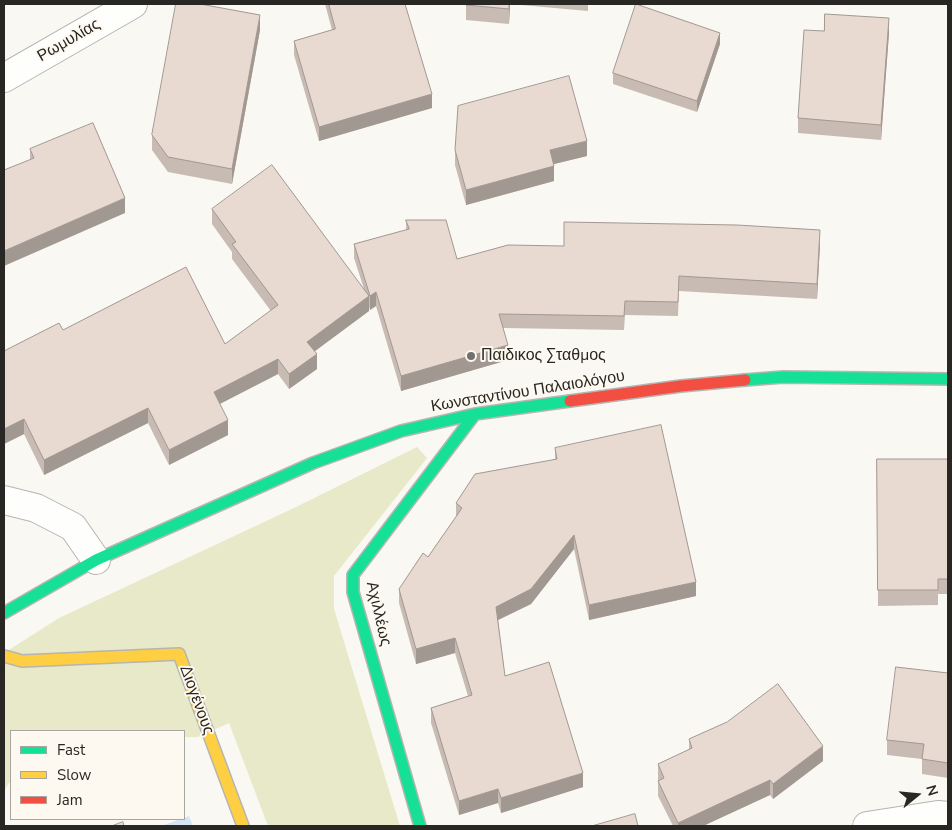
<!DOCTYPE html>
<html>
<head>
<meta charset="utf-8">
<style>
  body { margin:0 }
  #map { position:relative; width:952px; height:830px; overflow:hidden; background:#faf8f3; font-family:"Nunito Sans",sans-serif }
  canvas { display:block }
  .frame { position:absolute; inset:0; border:5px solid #282723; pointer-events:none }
  .legend { position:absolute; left:10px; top:730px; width:175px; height:90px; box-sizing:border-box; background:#fdf9f0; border:1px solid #a8a59e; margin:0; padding:6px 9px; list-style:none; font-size:15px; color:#282723 }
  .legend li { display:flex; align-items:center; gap:10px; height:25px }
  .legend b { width:25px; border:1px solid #a8a59e }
  .north { position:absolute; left:892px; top:770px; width:50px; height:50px; -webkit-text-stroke:4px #fdf9f0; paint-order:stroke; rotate:73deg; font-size:14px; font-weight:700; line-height:20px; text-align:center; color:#282723 }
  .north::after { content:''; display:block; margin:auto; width:18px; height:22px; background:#282723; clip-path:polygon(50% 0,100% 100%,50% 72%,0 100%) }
</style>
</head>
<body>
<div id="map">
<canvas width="952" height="830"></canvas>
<div class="frame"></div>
<ul class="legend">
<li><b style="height:6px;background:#16e098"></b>Fast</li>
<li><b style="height:6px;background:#ffcf43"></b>Slow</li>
<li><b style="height:6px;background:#f24e42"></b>Jam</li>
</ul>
<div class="north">N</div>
</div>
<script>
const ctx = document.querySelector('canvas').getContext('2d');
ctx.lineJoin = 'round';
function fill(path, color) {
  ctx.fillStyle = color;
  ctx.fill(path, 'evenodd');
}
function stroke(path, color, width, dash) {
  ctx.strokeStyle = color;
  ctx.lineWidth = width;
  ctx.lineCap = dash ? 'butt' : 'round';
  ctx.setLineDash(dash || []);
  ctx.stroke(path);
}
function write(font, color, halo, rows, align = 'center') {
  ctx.font = font + ' "Nunito Sans",sans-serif';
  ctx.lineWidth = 4;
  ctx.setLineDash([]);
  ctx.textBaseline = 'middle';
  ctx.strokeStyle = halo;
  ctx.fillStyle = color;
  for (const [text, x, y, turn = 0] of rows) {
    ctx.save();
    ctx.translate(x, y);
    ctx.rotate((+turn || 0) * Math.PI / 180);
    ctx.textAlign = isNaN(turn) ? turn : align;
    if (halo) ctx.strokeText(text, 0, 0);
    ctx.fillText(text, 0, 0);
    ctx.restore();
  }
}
fill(new Path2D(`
  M 417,447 L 427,458 L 334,576 L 334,609 L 400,826 L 268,826 L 229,723 L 198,737 L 184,737 L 184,731 L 11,731 L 11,780 L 4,791 L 4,653 L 59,618 L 294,508 Z`), '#e8e9c9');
fill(new Path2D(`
  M 189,816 L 193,826 L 161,826 Z`), '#d6e4f6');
const street = new Path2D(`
  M 4,78 L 133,4
  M 4,500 L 36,508 L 73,527 L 96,560
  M 867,826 L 938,815 L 948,816`);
const fast = new Path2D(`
  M 745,380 L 783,377 L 948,379
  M 4,613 L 96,560 L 313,463 L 401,431 L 475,414 L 570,401
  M 420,826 L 353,592 L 353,575 L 475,414`);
const slow = new Path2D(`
  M 4,656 L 22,661 L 179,654 L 243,826`);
const jam = new Path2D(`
  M 570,401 L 681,386 L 745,380`);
stroke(street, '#b6b5b1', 30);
stroke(fast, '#b6b5b1', 14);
stroke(slow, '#b6b5b1', 14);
stroke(jam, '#b6b5b1', 14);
stroke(street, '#fefefd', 28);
stroke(fast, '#16e098', 11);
stroke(slow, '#ffcf43', 11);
stroke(jam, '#f24e42', 11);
fill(new Path2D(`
  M 325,4 L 405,4 L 432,108 L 319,141 L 294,55 L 294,41 L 332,30 Z
  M 466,4 L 588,4 L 588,11 L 510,4 L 509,24 L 466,20 Z
  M 260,30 L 232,184 L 168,172 L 152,150 L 152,135 Z
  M 824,31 L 889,33 L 881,140 L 798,133 L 798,118 Z
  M 720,44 L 697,112 L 613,84 L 613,73 Z
  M 30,149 L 125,213 L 30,159 Z
  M 455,150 L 587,156 L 554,164 L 554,181 L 466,205 L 455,165 Z
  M 212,209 L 364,289 L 354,258 L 354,244 L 406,230 L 406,220 L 457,259 L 564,246 L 820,244 L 817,299 L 679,291 L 678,316 L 625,315 L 624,330 L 503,328 L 508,360 L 401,391 L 376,306 L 370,310 L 369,307 L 369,311 L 315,351 L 317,369 L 289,389 L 278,374 L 219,404 L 228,435 L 169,465 L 148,423 L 44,475 L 24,434 L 4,444 L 4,351 L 63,330 L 225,344 L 271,311 L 232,259 L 232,252 L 212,224 Z
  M 555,448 L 696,596 L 589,620 L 574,549 L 531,604 L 498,620 L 505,676 L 583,787 L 501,813 L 498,803 L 459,815 L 431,723 L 431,708 L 468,696 L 455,653 L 416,664 L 399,603 L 399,589 L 428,557 L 456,517 L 456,503 L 555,459 Z
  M 877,459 L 948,459 L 948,594 L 938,594 L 938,605 L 878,606 Z
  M 948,673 L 948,778 L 922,774 L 922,759 L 887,755 L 887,740 Z
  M 689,739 L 823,761 L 773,799 L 770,795 L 703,826 L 673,826 L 658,796 L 658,764 L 689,750 Z`), '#c8bbb4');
fill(new Path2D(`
  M 509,4 L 510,4 L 509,24 Z
  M 260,15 L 260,30 L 232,184 L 232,169 Z
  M 889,18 L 889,33 L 881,140 L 881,125 Z
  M 720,33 L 720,44 L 697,112 L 697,101 Z
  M 432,94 L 432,108 L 319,141 L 319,127 Z
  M 587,141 L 587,156 L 550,165 L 550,150 Z
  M 554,166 L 554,181 L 466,205 L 466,190 Z
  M 125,198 L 125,213 L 4,266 L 4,251 Z
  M 820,230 L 820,244 L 817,299 L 817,284 Z
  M 376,292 L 376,306 L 370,310 L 370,296 Z
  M 369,296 L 369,311 L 307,357 L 307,342 Z
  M 508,345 L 508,360 L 401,391 L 401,376 Z
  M 317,354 L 317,369 L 289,389 L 289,374 Z
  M 278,359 L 278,374 L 214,407 L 214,392 Z
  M 148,408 L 148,423 L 44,475 L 44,460 Z
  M 24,419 L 24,434 L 4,444 L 4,429 Z
  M 228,420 L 228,435 L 169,465 L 169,450 Z
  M 574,535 L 574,549 L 531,604 L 496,621 L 496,607 Z
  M 696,582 L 696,596 L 589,620 L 589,605 Z
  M 455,638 L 455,653 L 416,664 L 416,649 Z
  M 823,746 L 823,761 L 773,799 L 773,784 Z
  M 583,773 L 583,787 L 501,813 L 501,798 Z
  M 770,780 L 770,795 L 703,826 L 678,826 L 678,823 Z
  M 498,789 L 498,803 L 459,815 L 459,801 Z`), '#a29892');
const building = new Path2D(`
  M 176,4 L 200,4 L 260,15 L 232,169 L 168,157 L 152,135 Z
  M 329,4 L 405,4 L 432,94 L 319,127 L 294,41 L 335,29 Z
  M 466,4 L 509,4 L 509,9 L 466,5 Z
  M 636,4 L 720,33 L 697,101 L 613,73 Z
  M 825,14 L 889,18 L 881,125 L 798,118 L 804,30 L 824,31 Z
  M 569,76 L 587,141 L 550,150 L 554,166 L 466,190 L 455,150 L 458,106 Z
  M 93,123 L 125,198 L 4,251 L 4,170 L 34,158 L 30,149 Z
  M 272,165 L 369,296 L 307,342 L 317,354 L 289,374 L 278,359 L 214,392 L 228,420 L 169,450 L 148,408 L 44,460 L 24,419 L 4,429 L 4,351 L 59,323 L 63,330 L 186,267 L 225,344 L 278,305 L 232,244 L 236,242 L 212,209 Z
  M 406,220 L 446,220 L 457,259 L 508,245 L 564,246 L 564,222 L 737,225 L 820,230 L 817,284 L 679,276 L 678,302 L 625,301 L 624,316 L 499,314 L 508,345 L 401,376 L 376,292 L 370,296 L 354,244 L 409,229 Z
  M 661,425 L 696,582 L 589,605 L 574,535 L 531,589 L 496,607 L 505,676 L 549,662 L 583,773 L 501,798 L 498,789 L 459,801 L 431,708 L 472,695 L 455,638 L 416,649 L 399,589 L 423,553 L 428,557 L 462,508 L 456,503 L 475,474 L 557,459 L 555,448 Z
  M 877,459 L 948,459 L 948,579 L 938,579 L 938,590 L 878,590 Z
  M 896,667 L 948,673 L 948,763 L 922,759 L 924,744 L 887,740 Z
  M 778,684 L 823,746 L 773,784 L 770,780 L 678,823 L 658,781 L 664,778 L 658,764 L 692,748 L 689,739 L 727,722 Z
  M 635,814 L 638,826 L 592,826 Z
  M 123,822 L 124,826 L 112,826 Z`);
fill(building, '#e8d9d1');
stroke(building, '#a29892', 1);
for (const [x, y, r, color] of [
  [471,356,5,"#72706c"]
]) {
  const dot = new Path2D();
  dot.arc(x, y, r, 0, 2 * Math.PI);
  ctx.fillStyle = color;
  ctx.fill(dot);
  stroke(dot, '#fdf9f0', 2);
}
write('16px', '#282723', '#fdf9f0', [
  ["Ρωμυλίας",69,41,-30],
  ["Κωνσταντίνου Παλαιολόγου",528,392,-9],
  ["Αχιλλέως",378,614,77],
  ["Διογένους",196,700,70]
]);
write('16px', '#282723', '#fdf9f0', [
  ["Παιδικος Σταθμος",481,356]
], 'left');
</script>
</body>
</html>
